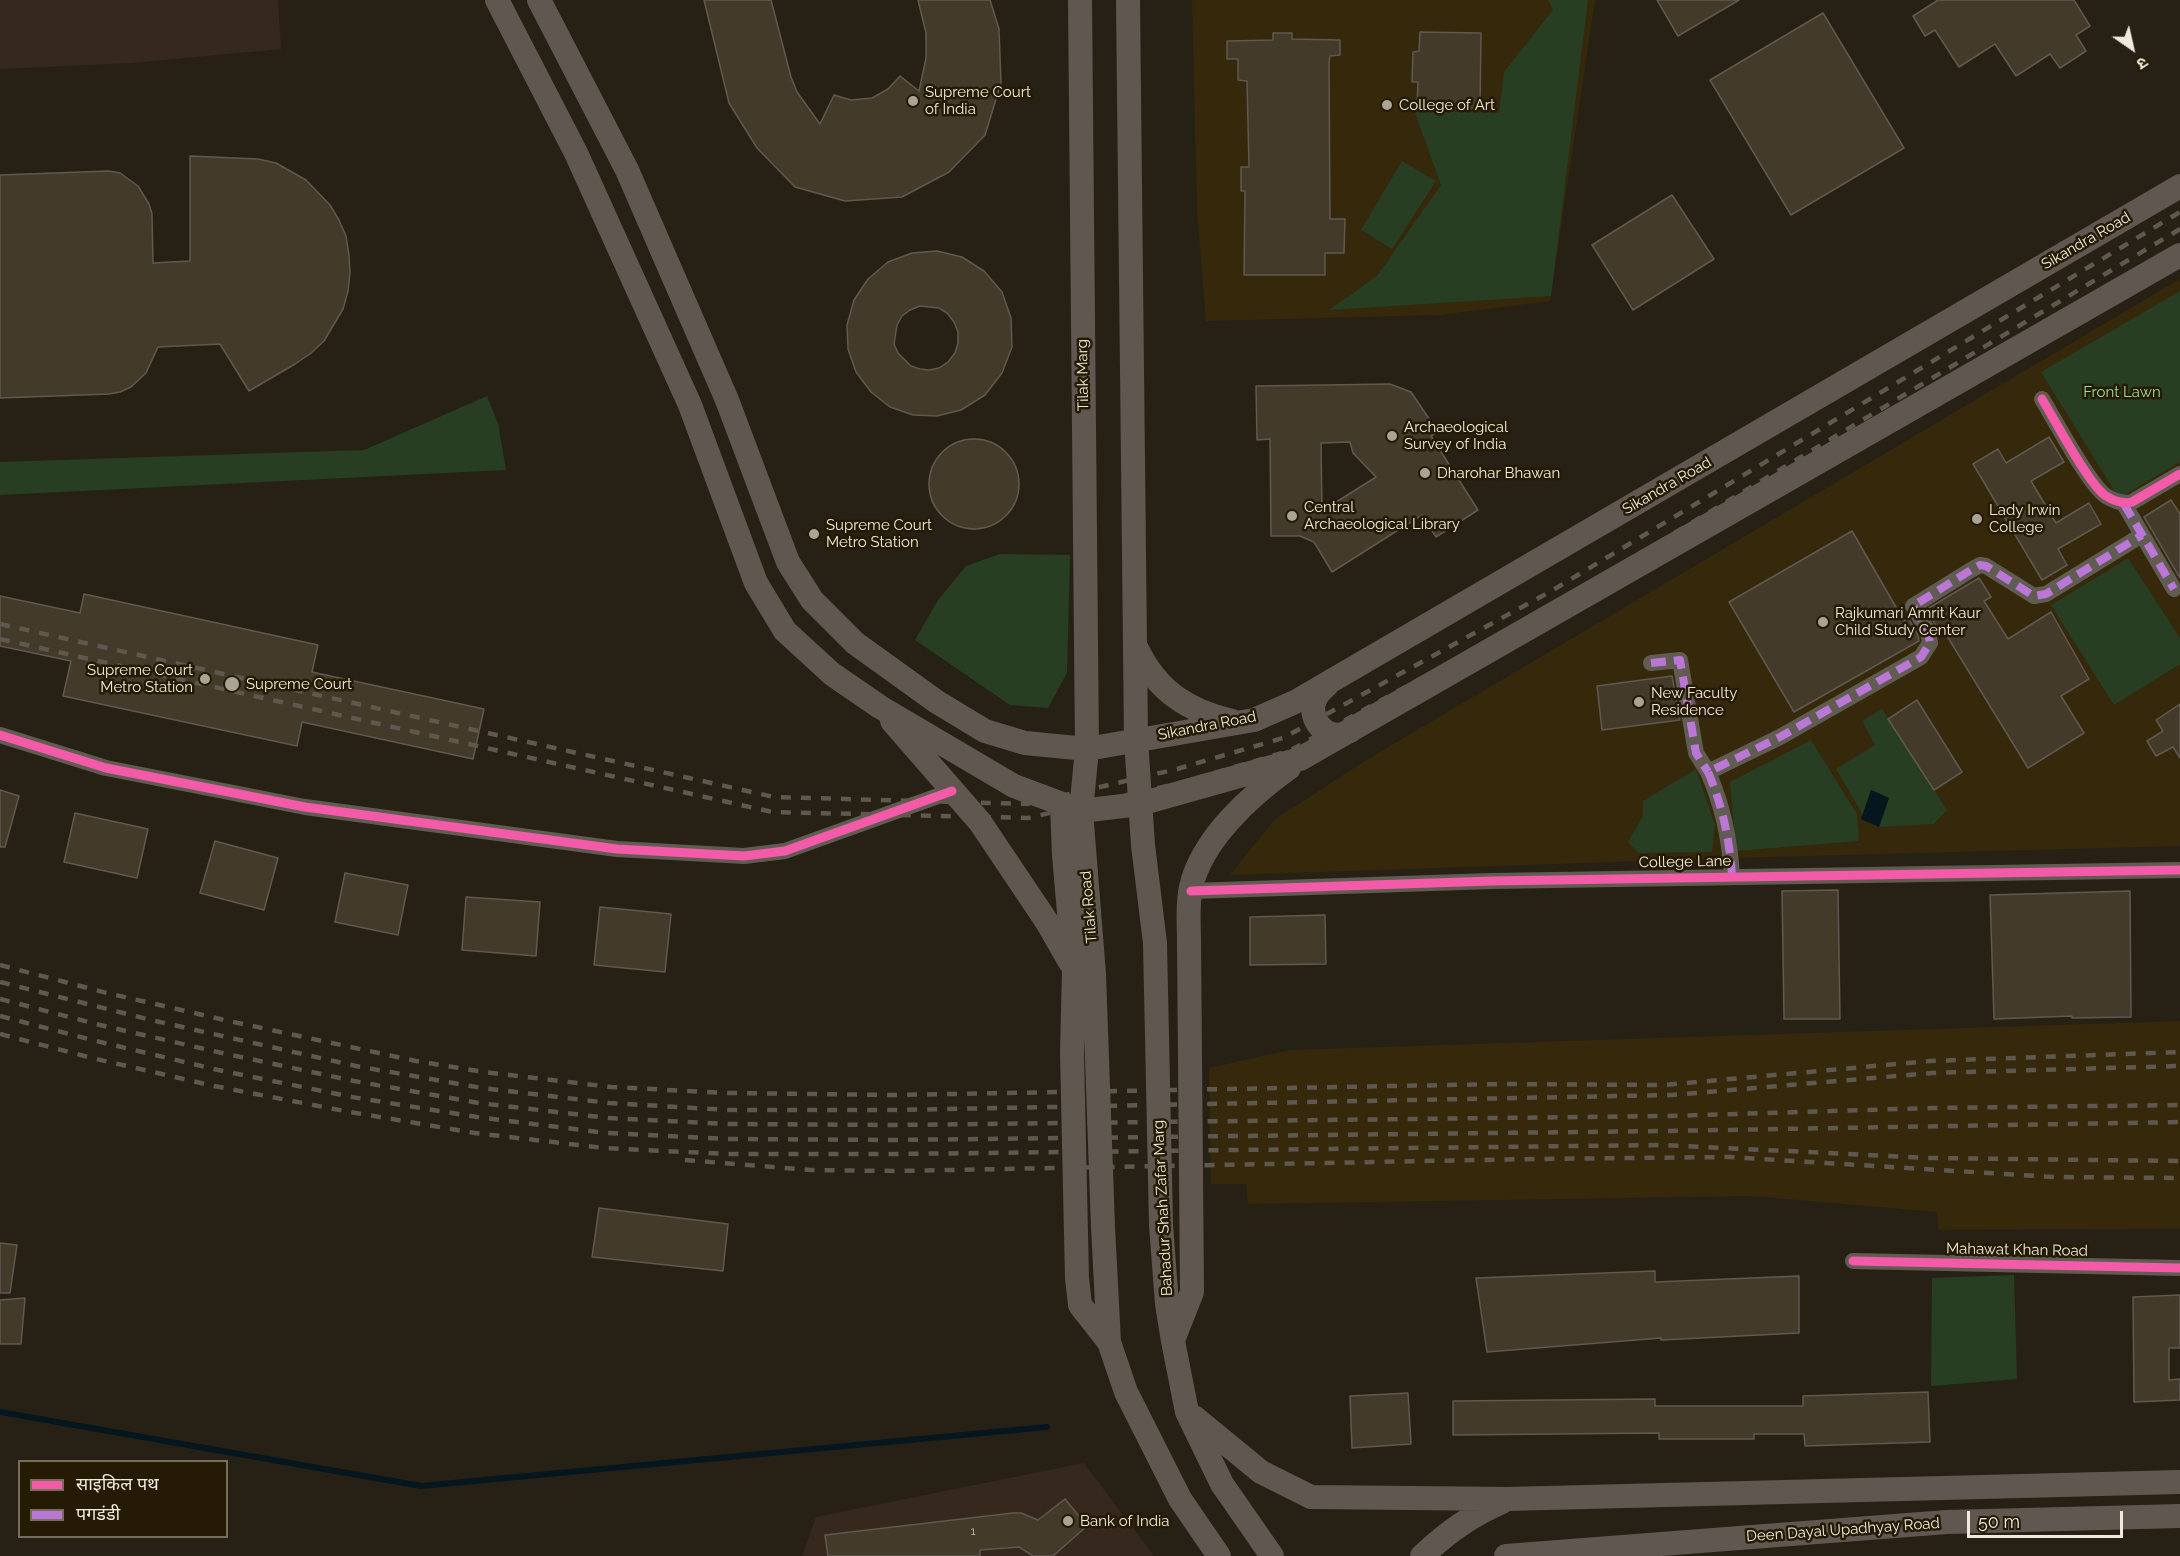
<!DOCTYPE html>
<html>
<head>
<meta charset="utf-8">
<style>
  body { margin:0 }
  #map { position:relative; width:2180px; height:1556px; overflow:hidden; background:#272115; font-family:Raleway,"Noto Sans Devanagari",sans-serif }
  canvas { display:block }
  .legend { position:absolute; left:18px; top:1460px; width:210px; height:78px; box-sizing:border-box; background:#251a04; border:2px solid #776d5a; margin:0; padding:8px 10px; list-style:none; font-size:18px; color:#f1eadc }
  .legend li { display:flex; align-items:center; gap:12px; height:30px }
  .legend b { width:30px; border:2px solid #776d5a }
  .north { position:absolute; left:2102px; top:18px; width:60px; height:60px; -webkit-text-stroke:4px #251a04; paint-order:stroke; rotate:146deg; font-size:16px; font-weight:700; line-height:24px; text-align:center; color:#f1eadc }
  .north::after { content:''; display:block; margin:auto; width:21px; height:27px; background:#f1eadc; clip-path:polygon(50% 0,100% 100%,50% 72%,0 100%) }
  .scale { position:absolute; left:1967px; top:1511px; width:156px; height:27px; box-sizing:border-box; border:3px solid #f1eadc; border-top:0; padding-left:8px; font-size:18px; line-height:21px; white-space:nowrap; color:#f1eadc; -webkit-text-stroke:4px #251a04; paint-order:stroke }
</style>
</head>
<body>
<div id="map">
<canvas width="2180" height="1556"></canvas>
<ul class="legend">
<li><b style="height:8px;background:#f35aa7"></b>साइकिल पथ</li>
<li><b style="height:8px;background:#ba77d6"></b>पगडंडी</li>
</ul>
<div class="north">उ</div>
<div class="scale">50 m</div>
</div>
<script>
const ctx = document.querySelector('canvas').getContext('2d');
ctx.lineJoin = 'round';
function fill(path, color) {
  ctx.fillStyle = color;
  ctx.fill(path, 'evenodd');
}
function stroke(path, color, width, dash) {
  ctx.strokeStyle = color;
  ctx.lineWidth = width;
  ctx.lineCap = dash ? 'butt' : 'round';
  ctx.setLineDash(dash || []);
  ctx.stroke(path);
}
function write(font, color, halo, rows, align = 'center') {
  ctx.font = font + ' Raleway,sans-serif';
  ctx.lineWidth = 5;
  ctx.setLineDash([]);
  ctx.textBaseline = 'middle';
  ctx.strokeStyle = halo;
  ctx.fillStyle = color;
  for (const [text, x, y, turn = 0] of rows) {
    ctx.save();
    ctx.translate(x, y);
    ctx.rotate((+turn || 0) * Math.PI / 180);
    ctx.textAlign = isNaN(turn) ? turn : align;
    if (halo) ctx.strokeText(text, 0, 0);
    ctx.fillText(text, 0, 0);
    ctx.restore();
  }
}
fill(new Path2D(`
  M 0,0 L 278,0 L 281,49 L 131,63 L 0,69 Z
  M 1084,1463 L 1154,1556 L 802,1556 L 816,1517 Z`), '#37281d');
fill(new Path2D(`
  M 1192,0 L 1595,0 L 1550,301 L 1440,315 L 1206,321 L 1197,211 Z
  M 2180,279 L 2180,846 L 1731,858 L 1230,875 L 1274,820 L 1368,759 Z
  M 2180,1021 L 2180,1229 L 1938,1230 L 1937,1212 L 1750,1196 L 1248,1204 L 1246,1184 L 1211,1184 L 1209,1068 L 1290,1050 Z`), '#35280b');
fill(new Path2D(`
  M 1548,0 L 1588,0 L 1551,296 L 1329,310 L 1377,276 L 1441,185 L 1414,110 L 1499,113 L 1504,72 L 1553,10 Z
  M 1402,161 L 1436,181 L 1392,249 L 1361,230 Z
  M 2180,291 L 2180,462 L 2124,495 L 2115,492 L 2041,372 Z
  M 487,396 L 498,423 L 506,470 L 0,495 L 0,462 L 364,450 Z
  M 1000,554 L 1070,555 L 1067,673 L 1048,708 L 1010,705 L 915,640 L 938,600 L 966,566 Z
  M 2128,558 L 2180,638 L 2180,664 L 2114,705 L 2051,605 Z
  M 1882,709 L 1947,810 L 1934,824 L 1879,827 L 1889,798 L 1871,790 L 1863,815 L 1836,769 L 1875,745 L 1862,721 Z
  M 1811,740 L 1857,814 L 1859,841 L 1736,851 L 1730,782 Z
  M 1696,769 L 1715,825 L 1712,852 L 1639,853 L 1628,842 L 1643,816 L 1643,801 Z
  M 2014,1275 L 2017,1379 L 1931,1386 L 1932,1278 Z`), '#273e22');
fill(new Path2D(`
  M 1871,790 L 1889,798 L 1879,827 L 1861,819 Z`), '#05161e');
stroke(new Path2D(`
  M 0,1412 L 421,1486 L 1047,1427`), '#05161e', 6);
const building = new Path2D(`
  M 704,0 L 771,0 L 791,77 L 797,92 L 820,124 L 834,95 L 851,100 L 872,98 L 888,89 L 900,76 L 919,91 L 926,58 L 926,33 L 918,0 L 990,0 L 999,29 L 1001,83 L 985,135 L 949,172 L 902,197 L 845,201 L 795,187 L 757,148 L 729,103 Z
  M 1657,0 L 1739,0 L 1678,36 Z
  M 1938,0 L 2074,0 L 2090,26 L 2076,35 L 2086,51 L 2060,68 L 2050,54 L 2016,76 L 1995,44 L 1959,67 L 1935,30 L 1925,36 L 1913,16 Z
  M 1823,13 L 1904,148 L 1791,215 L 1710,80 Z
  M 1420,32 L 1481,33 L 1480,108 L 1417,107 L 1418,82 L 1412,82 L 1413,52 L 1419,51 Z
  M 1273,33 L 1292,33 L 1292,39 L 1340,40 L 1340,55 L 1330,56 L 1329,63 L 1330,219 L 1345,219 L 1344,253 L 1325,253 L 1325,275 L 1244,275 L 1245,191 L 1241,191 L 1241,167 L 1249,167 L 1247,81 L 1238,80 L 1238,59 L 1227,59 L 1227,41 L 1273,40 Z
  M 190,156 L 258,159 L 276,163 L 306,180 L 330,205 L 339,220 L 346,236 L 349,255 L 350,273 L 348,291 L 343,309 L 324,341 L 310,354 L 295,364 L 249,391 L 220,344 L 158,347 L 146,373 L 131,387 L 120,392 L 109,394 L 0,398 L 0,175 L 109,171 L 120,173 L 138,186 L 149,204 L 152,214 L 153,263 L 190,261 Z
  M 1672,195 L 1714,259 L 1633,310 L 1592,245 Z
  M 937,251 L 962,257 L 984,271 L 1002,292 L 1011,318 L 1012,347 L 1002,373 L 985,395 L 961,410 L 937,416 L 913,415 L 890,407 L 871,392 L 856,372 L 848,349 L 847,325 L 854,300 L 868,279 L 888,262 L 912,253 ZM 920,306 L 939,308 L 947,313 L 954,322 L 958,332 L 958,343 L 955,353 L 948,362 L 939,368 L 929,370 L 920,369 L 911,366 L 898,353 L 894,344 L 897,325 L 902,316 L 910,310 Z
  M 1390,384 L 1411,392 L 1438,432 L 1431,436 L 1478,510 L 1436,537 L 1422,515 L 1332,572 L 1314,542 L 1300,536 L 1271,536 L 1270,439 L 1257,440 L 1256,386 ZM 1350,442 L 1353,453 L 1376,477 L 1322,511 L 1321,443 Z
  M 2049,437 L 2064,462 L 2031,481 L 2056,523 L 2089,503 L 2101,524 L 2058,549 L 2067,565 L 2042,580 L 1973,464 L 1998,449 L 2006,463 Z
  M929 484a45 45 0 1 1 90 0a45 45 0 1 1-90 0Z
  M 2171,500 L 2180,514 L 2180,578 L 2144,517 Z
  M 1852,531 L 1904,621 L 1908,618 L 1918,635 L 1919,641 L 1794,712 L 1729,602 Z
  M 1979,578 L 1991,597 L 1984,601 L 2008,639 L 2051,612 L 2089,679 L 2061,696 L 2084,733 L 2028,768 L 1942,628 L 1938,630 L 1927,609 Z
  M 84,594 L 318,645 L 312,672 L 484,709 L 473,759 L 302,722 L 297,746 L 63,696 L 71,661 L 0,646 L 0,596 L 80,613 Z
  M 1672,676 L 1680,720 L 1602,730 L 1597,686 Z
  M 1917,700 L 1962,772 L 1934,790 L 1888,719 Z
  M 2180,704 L 2180,758 L 2173,747 L 2156,756 L 2147,741 L 2163,731 L 2156,720 Z
  M 0,790 L 19,796 L 5,847 L 0,847 Z
  M 75,813 L 148,829 L 137,878 L 64,862 Z
  M 215,841 L 278,858 L 264,910 L 200,893 Z
  M 345,873 L 408,885 L 398,935 L 335,922 Z
  M 1838,890 L 1840,1019 L 1784,1019 L 1782,891 Z
  M 2130,891 L 2131,1017 L 2072,1018 L 2072,1016 L 1994,1019 L 1990,895 Z
  M 466,897 L 540,902 L 536,956 L 462,950 Z
  M 600,907 L 671,914 L 665,972 L 594,965 Z
  M 1325,915 L 1326,964 L 1250,965 L 1250,917 Z
  M 599,1208 L 728,1224 L 723,1271 L 592,1257 Z
  M 0,1243 L 17,1245 L 10,1293 L 0,1293 Z
  M 1655,1271 L 1655,1282 L 1799,1276 L 1799,1333 L 1661,1340 L 1661,1338 L 1487,1352 L 1476,1278 Z
  M 2180,1295 L 2180,1348 L 2169,1348 L 2169,1380 L 2180,1379 L 2180,1400 L 2134,1402 L 2133,1297 Z
  M 25,1298 L 21,1344 L 0,1344 L 0,1300 Z
  M 1928,1392 L 1930,1442 L 1805,1446 L 1804,1434 L 1754,1434 L 1754,1439 L 1659,1439 L 1659,1433 L 1453,1435 L 1453,1401 L 1655,1399 L 1655,1406 L 1803,1406 L 1803,1396 Z
  M 1408,1393 L 1411,1444 L 1352,1448 L 1350,1396 Z
  M 1065,1499 L 1087,1526 L 1053,1556 L 1033,1556 L 1019,1547 L 980,1550 L 980,1556 L 828,1556 L 825,1535 L 1013,1513 L 1021,1513 L 1038,1520 Z`);
fill(building, '#443a2a');
stroke(building, '#5f594f', 1.5);
stroke(new Path2D(`
  M 2042,399 C 2055,420 2089,485 2106,496 C 2114,501 2123,504 2132,502 L 2180,474
  M 2124,504 L 2174,589
  M 1651,663 L 1680,660 L 1696,753 L 1708,772
  M 0,735 L 106,768 L 305,807 L 617,849 L 744,856 L 785,851 L 952,791
  M 1732,876 C 1730,841 1722,804 1708,772 L 1780,737 L 1921,657 L 1930,643 L 1928,631 L 1913,606 L 1971,570 L 1980,565 L 1986,566 L 2034,596 L 2046,594 L 2142,535
  M 1191,891 L 1492,881 L 2180,870
  M 1853,1261 L 2180,1268`), '#615c52', 16);
stroke(new Path2D(`
  M 497,0 L 576,153 L 690,405 L 756,583 L 785,631 L 832,674 L 880,707 L 1014,786 L 1081,811 L 1140,804 L 1300,759 L 2180,255
  M 539,0 L 627,170 L 727,400 L 788,562 L 812,600 L 855,643 L 937,702 L 985,731 L 1025,743 L 1087,749 L 1254,720 L 1295,702 L 2180,186
  M 1080,0 L 1087,749 L 1081,811 L 1094,974 L 1103,1227 L 1109,1342 L 1126,1392 L 1180,1499 L 1219,1556
  M 1128,0 L 1136,739 L 1143,845 L 1155,943 L 1161,1225 L 1167,1304 L 1173,1341 L 1187,1412 L 1222,1484 L 1272,1556
  M 1137,649 C 1157,691 1188,711 1232,721
  M 1327,685 C 1324,688 1319,692 1317,696 C 1307,712 1318,733 1337,735 C 1341,735 1346,733 1350,731
  M 892,721 L 980,822 L 1047,922 L 1070,962
  M 1062,804 L 1064,855 L 1074,970 L 1072,1053 L 1077,1278 L 1080,1305 L 1109,1342
  M 1173,1340 L 1192,1292 L 1189,942 C 1189,925 1187,904 1191,887 C 1202,839 1251,795 1289,768
  M 1194,1417 L 1261,1472 L 1311,1497 L 1507,1499 L 2180,1482
  M 1422,1556 C 1448,1532 1470,1516 1502,1502
  M 1506,1556 L 1947,1522 L 2180,1516`), '#605850', 24);
stroke(new Path2D(`
  M 0,624 L 774,797 L 1027,804 L 1177,769 L 1283,738 L 1553,590 L 2180,212
  M 0,639 L 772,812 L 1028,818 L 1180,783 L 1289,751 L 1560,602 L 2180,229
  M 0,965 L 107,993 L 229,1021 L 416,1061 L 484,1072 L 611,1087 L 728,1093 L 896,1095 L 1504,1084 L 1664,1085 L 1930,1061 L 2180,1052
  M 0,982 L 151,1020 L 356,1066 L 482,1088 L 609,1103 L 728,1110 L 896,1110 L 1672,1095 L 1932,1073 L 2180,1066
  M 0,999 L 100,1025 L 222,1053 L 354,1081 L 479,1103 L 608,1118 L 728,1124 L 896,1125 L 1668,1116 L 1932,1108 L 2180,1105
  M 0,1016 L 96,1041 L 218,1070 L 352,1097 L 477,1117 L 606,1133 L 727,1139 L 895,1140 L 1666,1131 L 2180,1122
  M 0,1034 L 92,1058 L 214,1086 L 350,1112 L 475,1133 L 604,1148 L 727,1154 L 896,1154 L 1663,1145 L 1930,1158 L 2180,1161
  M 685,1160 L 811,1170 L 896,1171 L 1534,1159 L 1729,1157 L 2053,1177 L 2180,1178`), '#5e584f', 4.5, [10, 10]);
stroke(new Path2D(`
  M 2124,504 L 2174,589
  M 1651,663 L 1680,660 L 1696,753 L 1708,772
  M 1732,876 C 1730,841 1722,804 1708,772 L 1780,737 L 1921,657 L 1930,643 L 1928,631 L 1913,606 L 1971,570 L 1980,565 L 1986,566 L 2034,596 L 2046,594 L 2142,535`), '#ba77d6', 8, [15, 8]);
stroke(new Path2D(`
  M 2042,399 C 2055,420 2089,485 2106,496 C 2114,501 2123,504 2132,502 L 2180,474
  M 0,735 L 106,768 L 305,807 L 617,849 L 744,856 L 785,851 L 952,791
  M 1191,891 L 1492,881 L 2180,870
  M 1853,1261 L 2180,1268`), '#f35aa7', 9);
for (const [x, y, r, color] of [
  [913,101,6,"#aaa496"],
  [1387,105,6,"#aaa496"],
  [1392,436,6,"#aaa496"],
  [1425,473,6,"#aaa496"],
  [1292,516,6,"#aaa496"],
  [1977,519,6,"#aaa496"],
  [814,534,6,"#aaa496"],
  [1823,622,6,"#aaa496"],
  [205,679,6,"#aaa496"],
  [232,684,8,"#aaa496"],
  [1639,702,6,"#aaa496"],
  [1068,1521,6,"#aaa496"]
]) {
  const dot = new Path2D();
  dot.arc(x, y, r, 0, 2 * Math.PI);
  ctx.fillStyle = color;
  ctx.fill(dot);
  stroke(dot, '#251a04', 2);
}
write('12px', '#c6beb0', null, [
  ["1",973,1531]
]);
write('15px', '#f1eadc', '#251a04', [
  ["Supreme Court",925,92],
  ["of India",925,109],
  ["College of Art",1399,105],
  ["Archaeological",1404,427],
  ["Survey of India",1404,444],
  ["Dharohar Bhawan",1437,473],
  ["Central",1304,507],
  ["Archaeological Library",1304,524],
  ["Lady Irwin",1989,510],
  ["College",1989,527],
  ["Supreme Court‌",826,525],
  ["Metro Station",826,542],
  ["Rajkumari Amrit Kaur",1835,613],
  ["Child Study Center",1835,630],
  ["Supreme Court",193,670,"right"],
  ["Metro Station",193,687,"right"],
  ["Supreme Court",246,684],
  ["New Faculty",1651,693],
  ["Residence",1651,710],
  ["Bank of India",1080,1521]
], 'left');
write('15px', '#f1eadc', '#251a04', [
  ["Sikandra Road",2086,241,-30],
  ["Tilak Marg",1083,375,-91],
  ["Sikandra Road",1667,486,-30],
  ["Sikandra Road",1207,726,-11],
  ["College Lane",1685,862,-1],
  ["Tilak Road",1089,907,-95],
  ["Bahadur Shah Zafar Marg",1163,1208,-93],
  ["Mahawat Khan Road",2017,1250,1],
  ["Deen Dayal Upadhyay Road",1843,1530,-4]
]);
write('15px', '#9edc97', '#251a04', [
  ["Front Lawn",2122,392]
]);
</script>
</body>
</html>
